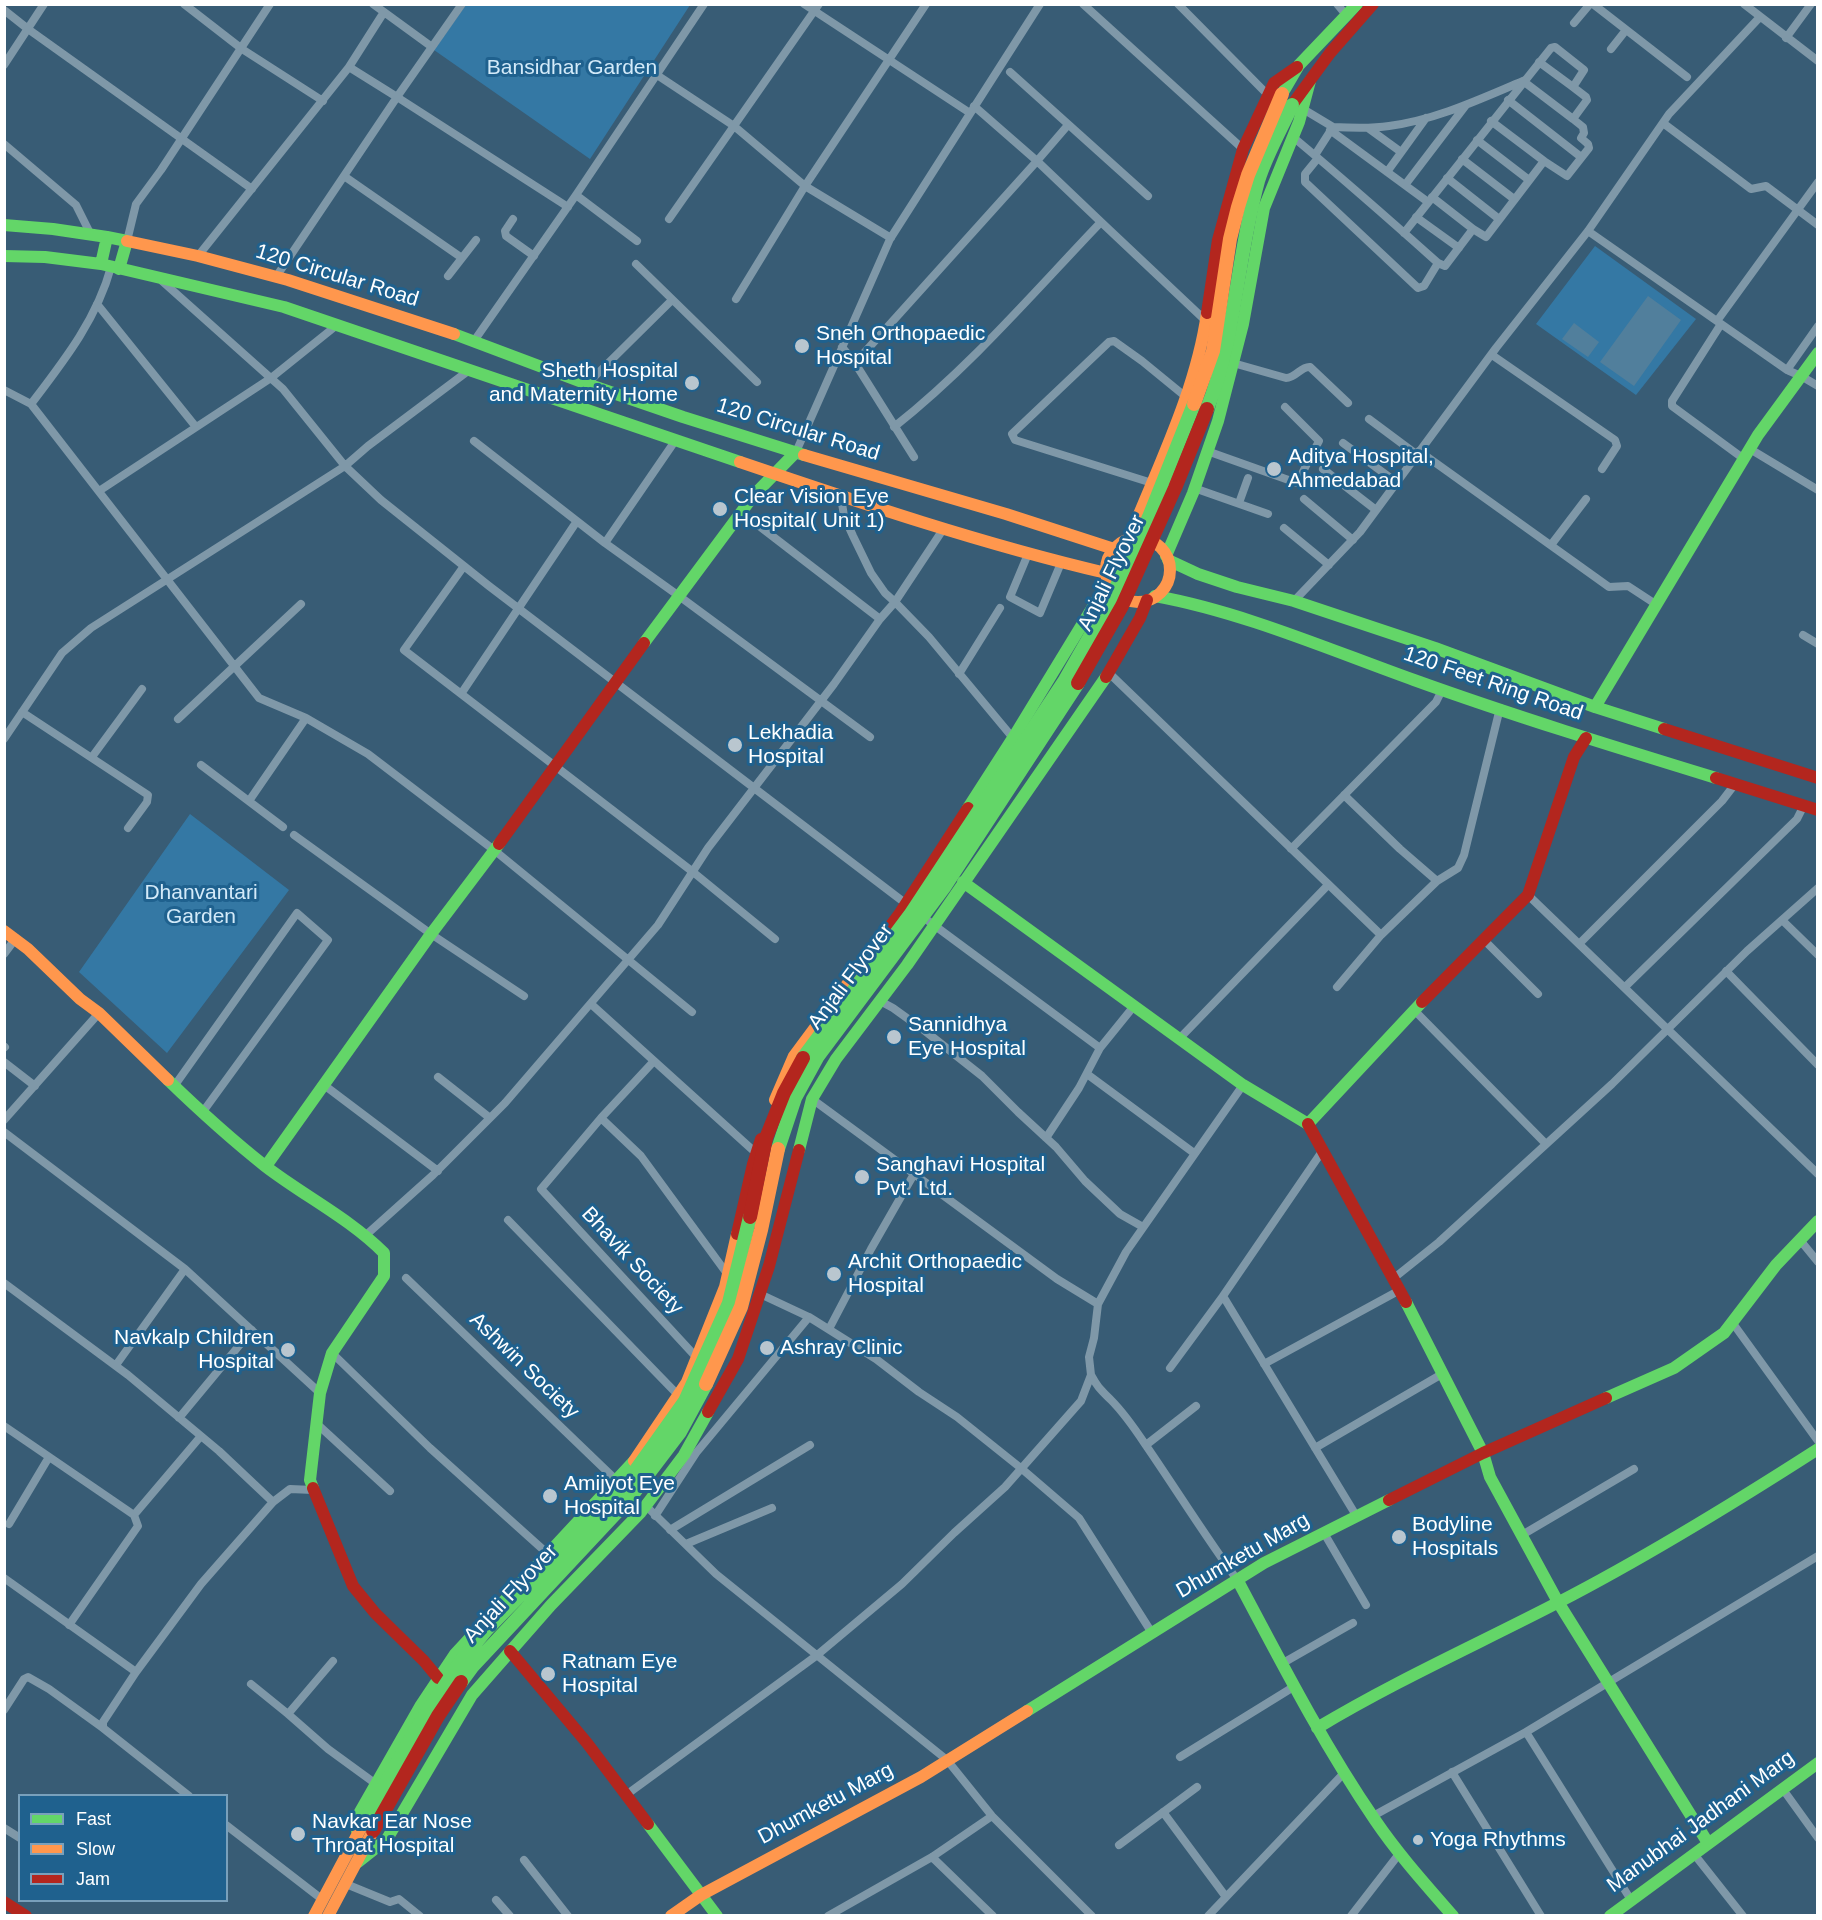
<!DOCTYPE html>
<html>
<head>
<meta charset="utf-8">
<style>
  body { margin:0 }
  #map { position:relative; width:1822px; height:1920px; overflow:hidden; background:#385c75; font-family:Arial,sans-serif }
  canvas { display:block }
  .frame { position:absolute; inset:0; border:6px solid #fff; pointer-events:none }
  .legend { position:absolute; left:18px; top:1794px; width:210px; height:108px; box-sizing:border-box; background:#1f618e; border:2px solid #79a0bb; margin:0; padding:8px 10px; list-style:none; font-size:18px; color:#fff }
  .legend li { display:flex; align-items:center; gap:12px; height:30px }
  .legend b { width:30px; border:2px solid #79a0bb }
</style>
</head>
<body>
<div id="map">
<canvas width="1822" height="1920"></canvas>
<div class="frame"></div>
<ul class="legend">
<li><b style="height:8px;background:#63d668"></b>Fast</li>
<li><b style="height:8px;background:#ff974d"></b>Slow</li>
<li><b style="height:8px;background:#b3261e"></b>Jam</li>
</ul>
</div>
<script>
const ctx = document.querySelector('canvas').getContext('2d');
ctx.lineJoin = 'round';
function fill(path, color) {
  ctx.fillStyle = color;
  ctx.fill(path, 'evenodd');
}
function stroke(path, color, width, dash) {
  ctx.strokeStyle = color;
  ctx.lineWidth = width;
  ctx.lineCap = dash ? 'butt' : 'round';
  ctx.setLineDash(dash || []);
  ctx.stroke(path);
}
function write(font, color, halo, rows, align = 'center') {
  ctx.font = font + ' Arial,sans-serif';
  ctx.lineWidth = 6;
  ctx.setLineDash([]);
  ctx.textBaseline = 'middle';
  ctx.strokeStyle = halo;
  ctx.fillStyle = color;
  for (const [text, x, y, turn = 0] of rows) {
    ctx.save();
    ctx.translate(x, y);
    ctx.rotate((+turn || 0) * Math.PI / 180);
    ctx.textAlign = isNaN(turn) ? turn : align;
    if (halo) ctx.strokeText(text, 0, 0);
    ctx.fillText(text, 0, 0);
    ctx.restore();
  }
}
fill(new Path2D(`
  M 466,5 L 690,5 L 590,159 L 434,50 Z
  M 1595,246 L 1696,319 L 1636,395 L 1536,324 Z
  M 190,814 L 289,890 L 167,1053 L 79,972 Z`), '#3478a4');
fill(new Path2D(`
  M 1648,296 L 1681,320 L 1634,386 L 1600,362 Z
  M 1574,323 L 1599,342 L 1588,357 L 1562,339 Z`), '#517f9c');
stroke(new Path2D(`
  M 184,4 L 242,49 L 323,101
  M 373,4 L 432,47
  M 804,4 L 970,113
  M 1083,4 L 1243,149
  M 1178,4 L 1269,96
  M 1337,4 L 1347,16
  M 1593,4 L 1687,77
  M 1744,4 L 1818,61
  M 4,10 L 28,29 L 252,189
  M 1574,23 L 1590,4
  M 1786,38 L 1811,4
  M 1611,49 L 1626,30
  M 1539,62 L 1573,87
  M 4,65 L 44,4
  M 349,67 L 384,12
  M 1010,72 L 1148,196
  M 657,75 L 734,126 L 805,186 L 891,238
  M 1523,81 L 1573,119
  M 1508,100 L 1581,157
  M 1303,109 L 1333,127
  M 1491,121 L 1544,161
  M 1663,123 L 1751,189 L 1766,186 L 1818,225
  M 1068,125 L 1037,161 L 1101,222
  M 1368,128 L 1401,152
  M 1330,130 L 1428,202
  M 1293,137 C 1342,178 1390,220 1438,263 L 1424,286 L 1418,288 L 1305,182 L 1305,174 L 1318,158
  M 1477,140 L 1529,180
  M 4,144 L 76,205 L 90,233
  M 1315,155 L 1333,127 C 1351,128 1370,129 1389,126 C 1436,120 1480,99 1523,81
  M 1462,159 L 1514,199
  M 1387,172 L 1426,118
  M 344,176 L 462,258
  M 1447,178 L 1499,219
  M 1405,185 L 1466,105
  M 576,195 L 637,241
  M 1432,197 L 1473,229
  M 1416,217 L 1459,248
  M 513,219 L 505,231 L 506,236 L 534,256
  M 669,219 L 819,4
  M 1588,231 L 1787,370
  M 1404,233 L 1551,48 L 1555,47 L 1584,70 L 1573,87 L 1586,97 L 1587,100 L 1573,119 L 1583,127 L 1584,133 L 1581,138 L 1588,144 L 1589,148 L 1567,176 L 1544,161 L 1486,237 L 1473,229 L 1445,266 L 1438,263
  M 127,241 L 136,204 L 161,170 L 270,4
  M 198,256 L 349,67 L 397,97 L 462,4
  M 636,264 L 757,382
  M 448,276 L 476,240
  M 276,277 L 397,97 L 568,207
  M 162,281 L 283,389 L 345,466 L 381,500 L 489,586 L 909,906
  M 736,299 L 805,186 L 926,4
  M 97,304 L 196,427
  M 1717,321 L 1818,182
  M 1721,324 L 1672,401 L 1672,406 L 1744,459
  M 1818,326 L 1787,370 L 1801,376 L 1818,386
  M 474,341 L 576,195 L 704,4
  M 842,347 L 855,363 L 1037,161 L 974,106
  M 1492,355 L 1615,440 L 1617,446 L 1602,469
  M 855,363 L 914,457
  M 1233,363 L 1286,378 C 1296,378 1301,366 1310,367 L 1348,403
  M 587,384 L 672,300
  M 4,390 L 31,404 L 259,698 L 306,718 L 368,754 L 494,850 L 692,1012
  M 31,404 C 63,362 97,319 111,267
  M 1369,419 L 1416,454
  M 894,427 C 971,366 1034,292 1101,222 L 1206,321
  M 474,441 L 605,543 L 679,596 L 870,737
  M 1343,443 L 1396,482
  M 1750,449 L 1818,490
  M 1207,451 L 1297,483 L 1319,441 L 1285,407
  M 1419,451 L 1609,587 L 1628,586 L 1657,605
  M 796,452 L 890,239 L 1040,4
  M 1323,469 L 1376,510
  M 1152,483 L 1015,440 L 1012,434 L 1109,342 L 1114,341 L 1142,361 L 1186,397
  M 1194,488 L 1268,514
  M 99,491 L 271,378 L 337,325
  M 841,497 L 844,516 L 853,536 L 871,573 L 885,593 L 895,602 L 929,637 L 1013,738
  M 1304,499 L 1353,540
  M 1239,503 L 1248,478
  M 741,512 L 880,619
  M 1284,528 L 1329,565
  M 605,543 L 675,441
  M 1551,545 L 1586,499
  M 1028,554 L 1010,597 L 1040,613 L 1061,563
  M 464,566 L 404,650 L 693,872 L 775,939
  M 1294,601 L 1360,532 L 1496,348 L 1588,231 L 1669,114 L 1759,18
  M 1803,635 L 1818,644
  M 1109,673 L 1381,935
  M 959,674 L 1000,608
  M 461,694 L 577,521
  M 22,712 L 148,795 L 147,802 L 128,828
  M 178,719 L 301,604
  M 4,739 L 62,653 L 91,628 L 345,466 L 368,446 L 468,371
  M 92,757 L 142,689
  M 201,765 L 283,827
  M 249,801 L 306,718
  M 294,835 L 431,934 L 524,996
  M 1291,849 L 1436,702 L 1442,690
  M 1437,881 L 1458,868 L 1464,855 L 1500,708
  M 1528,895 L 1818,1174
  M 919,914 L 1100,1048 L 1134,1006
  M 1782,920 L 1818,955
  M 1484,940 L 1538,994
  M 1580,943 L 1722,801 L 1735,784
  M 4,954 L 16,938
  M 1726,971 L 1818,1065
  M 1337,987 L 1381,935 L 1437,881 L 1400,849 L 1344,795
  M 1625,987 L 1797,819 L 1804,805
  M 880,1001 L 893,1008 L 925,1031 L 982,1076 L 1018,1112 L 1056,1147 L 1085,1181 L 1120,1214 L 1143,1227
  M 591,1004 L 756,1153
  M 1414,1010 L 1545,1143
  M 1179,1039 L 1328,885
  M 4,1048 L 5,1047
  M 654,1061 L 601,1118 L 641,1156 L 728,1275
  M 4,1062 L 35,1086
  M 1087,1074 L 1194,1153
  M 438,1077 L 490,1118
  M 175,1085 L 297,913 L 328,940 L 202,1113
  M 324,1085 L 438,1171
  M 812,1099 L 1057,1279 L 1098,1304 L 1126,1252 L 1243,1085
  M 601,1118 L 541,1189 L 697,1358
  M 4,1120 L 99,1013
  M 4,1132 L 185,1269 L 320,1393
  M 1046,1138 L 1079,1088 L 1100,1048
  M 1323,1150 L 1223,1296 L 1357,1517
  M 508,1220 L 678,1395
  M 366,1235 L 433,1175 L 505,1103 L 658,925 L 708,848 L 834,684 L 880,619 L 895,602 L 944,528
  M 1800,1240 L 1818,1262
  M 406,1278 L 616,1480
  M 1394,1278 L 1439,1242 L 1612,1084 L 1747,951 L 1818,888
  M 4,1283 L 128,1375 L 219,1451 L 273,1502 L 290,1489 L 313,1490
  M 760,1294 L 809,1317 L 876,1359 L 919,1392 L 957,1417 L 1022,1469 L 1079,1518 L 1152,1633
  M 1732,1322 L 1818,1441
  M 829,1329 L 871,1249 L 914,1174
  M 332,1353 L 430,1448 L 548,1554
  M 1264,1364 L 1400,1290
  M 116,1365 L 185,1269
  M 1170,1368 L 1223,1296
  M 1091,1375 C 1098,1388 1101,1390 1111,1400 C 1124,1413 1135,1429 1145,1444 C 1176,1489 1205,1536 1238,1581
  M 179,1418 L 252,1330
  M 316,1423 L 390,1491
  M 4,1426 L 134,1515 L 201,1436
  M 1146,1445 L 1196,1406
  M 1315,1448 L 1442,1374
  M 645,1505 L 716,1574 L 947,1760 L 992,1816 L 1092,1916
  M 655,1516 L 696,1453 L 809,1317
  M 9,1524 L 49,1457
  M 670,1530 L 810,1445
  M 1324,1533 L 1366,1605
  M 1522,1535 L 1634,1469
  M 686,1544 L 772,1508
  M 4,1578 L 136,1672
  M 69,1625 L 138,1526 L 134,1515
  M 333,1661 L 288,1714 L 328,1749 L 376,1784
  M 1283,1663 L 1353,1623
  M 251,1684 L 288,1714
  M 4,1710 L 24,1679 L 28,1677 L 49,1689 L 103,1728
  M 1526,1732 L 1631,1900
  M 1180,1757 L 1295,1686
  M 1452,1772 L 1541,1916
  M 1782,1788 L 1818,1838
  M 626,1795 L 816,1656 L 902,1584 L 954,1533 L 1005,1487 L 1081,1401 L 1091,1375 L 1089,1357 L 1094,1338 L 1098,1304
  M 189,1796 L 103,1728 L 103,1722 L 136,1672 L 201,1584 L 273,1502
  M 1163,1812 L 1226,1897
  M 1373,1816 L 1526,1732 L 1818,1556
  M 226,1825 L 323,1900
  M 4,1828 L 20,1838
  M 1119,1845 L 1197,1787
  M 1694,1854 L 1743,1916
  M 932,1857 L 993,1916
  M 524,1860 L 568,1916
  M 346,1884 L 390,1902 L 399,1899 L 420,1916
  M 496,1900 L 510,1916
  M 828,1916 L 932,1857 L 992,1816
  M 1208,1916 L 1344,1773
  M 1351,1916 L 1399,1854`), '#7f98a8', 8);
stroke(new Path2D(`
  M 1282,94 L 1299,65 L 1357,4
  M 4,225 L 53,229 L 107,237
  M 4,256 L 45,257 L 101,264
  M 119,269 L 127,241 L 107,237 L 101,264 L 284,307 L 740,462
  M 454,334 L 587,384 L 683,417 L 804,455
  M 1166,556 L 1193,493 L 1218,421 L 1243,324 L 1264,208 L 1299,122 L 1310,81
  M 1168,560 L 1198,574 L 1237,587 L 1294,601 L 1435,648 L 1595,707 L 1664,729
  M 1155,596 C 1243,612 1330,650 1414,680 C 1514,716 1615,747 1716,778
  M 644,643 L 754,495 L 796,452
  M 1595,707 L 1758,435 L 1818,353
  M 968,808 L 1013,738 L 1108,582
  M 963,882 L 1243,1085 L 1308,1124 L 1422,1002
  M 168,1080 C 199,1110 231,1139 265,1166 C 304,1196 349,1218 384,1253 L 384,1276 L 332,1353 L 320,1393 L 310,1480 L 313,1488
  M 799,1150 L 812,1099 L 836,1059 L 907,965 L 1106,677
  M 266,1166 L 431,934 L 499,844
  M 1406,1302 L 1483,1453 L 1490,1477 L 1558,1602 L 1708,1843
  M 1606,1398 L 1674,1368 L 1724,1333 L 1776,1265 L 1818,1221
  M 1238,1581 C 1281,1662 1323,1744 1375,1820 C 1398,1854 1426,1885 1453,1916
  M 1027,1711 L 1264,1563 L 1389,1500
  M 1317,1728 C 1395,1681 1478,1644 1559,1602 C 1648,1556 1734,1503 1818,1449
  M 648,1824 L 717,1916
  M 357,1831 L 360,1812 L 421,1705 L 455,1654 L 634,1461
  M 358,1862 L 387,1839 L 472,1695 L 551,1605 L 641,1512 L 684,1455 L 708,1412
  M 1610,1916 L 1818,1763`), '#63d668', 12);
stroke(new Path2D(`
  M 127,241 L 198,256 L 288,280 L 454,334
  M 804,455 L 1006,514 L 1114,549
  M 740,462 C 861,503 982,544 1106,573
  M1106 570a32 32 0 1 1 64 0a32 32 0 1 1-64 0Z
  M 1129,539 C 1158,466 1196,391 1207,313
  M 4,931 L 28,949 L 80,999 L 99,1013 L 168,1080
  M 775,1100 L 794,1056 L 883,936
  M 634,1461 L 687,1382 L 725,1287 L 737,1234
  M 314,1916 L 363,1824
  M 328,1916 L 373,1831
  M 671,1916 L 701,1895 L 921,1777 L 1027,1711`), '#ff974d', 12);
stroke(new Path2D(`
  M 1292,105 L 1330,53 L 1373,4
  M 1207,313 L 1218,240 L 1243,149 L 1274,83 L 1297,67
  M 1106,677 L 1140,618 L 1147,600
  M 1664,729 L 1818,778
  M 1716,778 L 1818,810
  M 499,844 L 644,643
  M 883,936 L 900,913 L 968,808
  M 1422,1002 L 1528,895 L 1574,757 L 1586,738
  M 1308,1124 L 1406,1302
  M 737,1234 L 753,1164 L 761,1139
  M 708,1412 L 738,1359 L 769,1266 L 799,1150
  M 313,1488 L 353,1586 L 375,1613 L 424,1661 L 438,1678
  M 1389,1500 L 1483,1453 L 1606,1398
  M 510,1651 L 587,1743 L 648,1824
  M 4,1902 L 26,1916`), '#b3261e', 12);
stroke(new Path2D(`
  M 1207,409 C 1236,336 1237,256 1258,181 C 1266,155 1281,129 1292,105
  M 803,1058 L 910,915 L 1065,680 L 1109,603 L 1149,517 L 1194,404
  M 778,1149 L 795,1098 L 818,1056 L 945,886 L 1078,683
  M 461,1682 L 472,1667 L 629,1499 L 680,1432 L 706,1384
  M 363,1824 L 418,1726 L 463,1658 L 487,1629 L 621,1491 L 685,1401 L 729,1303 L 750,1217`), '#63d668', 14);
stroke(new Path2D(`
  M 1194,404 L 1213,351 L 1230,239 L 1238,207 L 1248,175 L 1282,94
  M 706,1384 L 741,1307 L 761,1230 L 778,1149`), '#ff974d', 14);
stroke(new Path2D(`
  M 1078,683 L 1122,606 L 1175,488 L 1207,409
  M 750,1217 L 766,1138 L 784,1093 L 803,1058
  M 373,1831 L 438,1716 L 461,1682`), '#b3261e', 14);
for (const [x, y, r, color] of [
  [802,346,8,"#b9c6cf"],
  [692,383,8,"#b9c6cf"],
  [1274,469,8,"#b9c6cf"],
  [720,509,8,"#b9c6cf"],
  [735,745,8,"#b9c6cf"],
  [894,1037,8,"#b9c6cf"],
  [862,1177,8,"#b9c6cf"],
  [834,1274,8,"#b9c6cf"],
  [767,1348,8,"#b9c6cf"],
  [288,1350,8,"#b9c6cf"],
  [550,1496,8,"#b9c6cf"],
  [1399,1537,8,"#b9c6cf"],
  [548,1674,8,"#b9c6cf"],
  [298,1834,8,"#b9c6cf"],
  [1418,1840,6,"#b9c6cf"]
]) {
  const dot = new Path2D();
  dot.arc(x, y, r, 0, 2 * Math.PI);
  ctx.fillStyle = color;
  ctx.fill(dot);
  stroke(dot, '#1f618e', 2);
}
write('21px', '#d3eaf9', '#1f618e', [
  ["Bansidhar Garden",572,68],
  ["Dhanvantari",201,893],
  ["Garden",201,917]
]);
write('21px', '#fff', '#1f618e', [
  ["120 Circular Road",337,276,17],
  ["120 Circular Road",798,430,17],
  ["Anjali Flyover",1112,573,-64],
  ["120 Feet Ring Road",1493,684,19],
  ["Anjali Flyover",851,977,-53],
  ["Bhavik Society",632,1261,47],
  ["Ashwin Society",524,1366,44],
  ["Dhumketu Marg",1243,1556,-30],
  ["Anjali Flyover",511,1594,-47],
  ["Dhumketu Marg",826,1804,-28],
  ["Manubhai Jadhani Marg",1701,1822,-36]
]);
write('21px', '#fff', '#1f618e', [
  ["Sneh Orthopaedic",816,334],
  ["Hospital",816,358],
  ["Sheth Hospital",678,371,"right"],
  ["and Maternity Home",678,395,"right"],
  ["Aditya Hospital,",1288,457],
  ["Ahmedabad",1288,481],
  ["Clear Vision Eye",734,497],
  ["Hospital( Unit 1)",734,521],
  ["Lekhadia",748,733],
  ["Hospital",748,757],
  ["Sannidhya",908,1025],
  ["Eye Hospital",908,1049],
  ["Sanghavi Hospital",876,1165],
  ["Pvt. Ltd.",876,1189],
  ["Archit Orthopaedic",848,1262],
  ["Hospital",848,1286],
  ["Navkalp Children",274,1338,"right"],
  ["Hospital",274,1362,"right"],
  ["Ashray Clinic",780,1348],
  ["Amijyot Eye",564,1484],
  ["Hospital",564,1508],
  ["Bodyline",1412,1525],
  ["Hospitals",1412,1549],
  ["Ratnam Eye",562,1662],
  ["Hospital",562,1686],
  ["Navkar Ear Nose",312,1822],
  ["Throat Hospital",312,1846],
  ["Yoga Rhythms",1430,1840]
], 'left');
</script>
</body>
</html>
